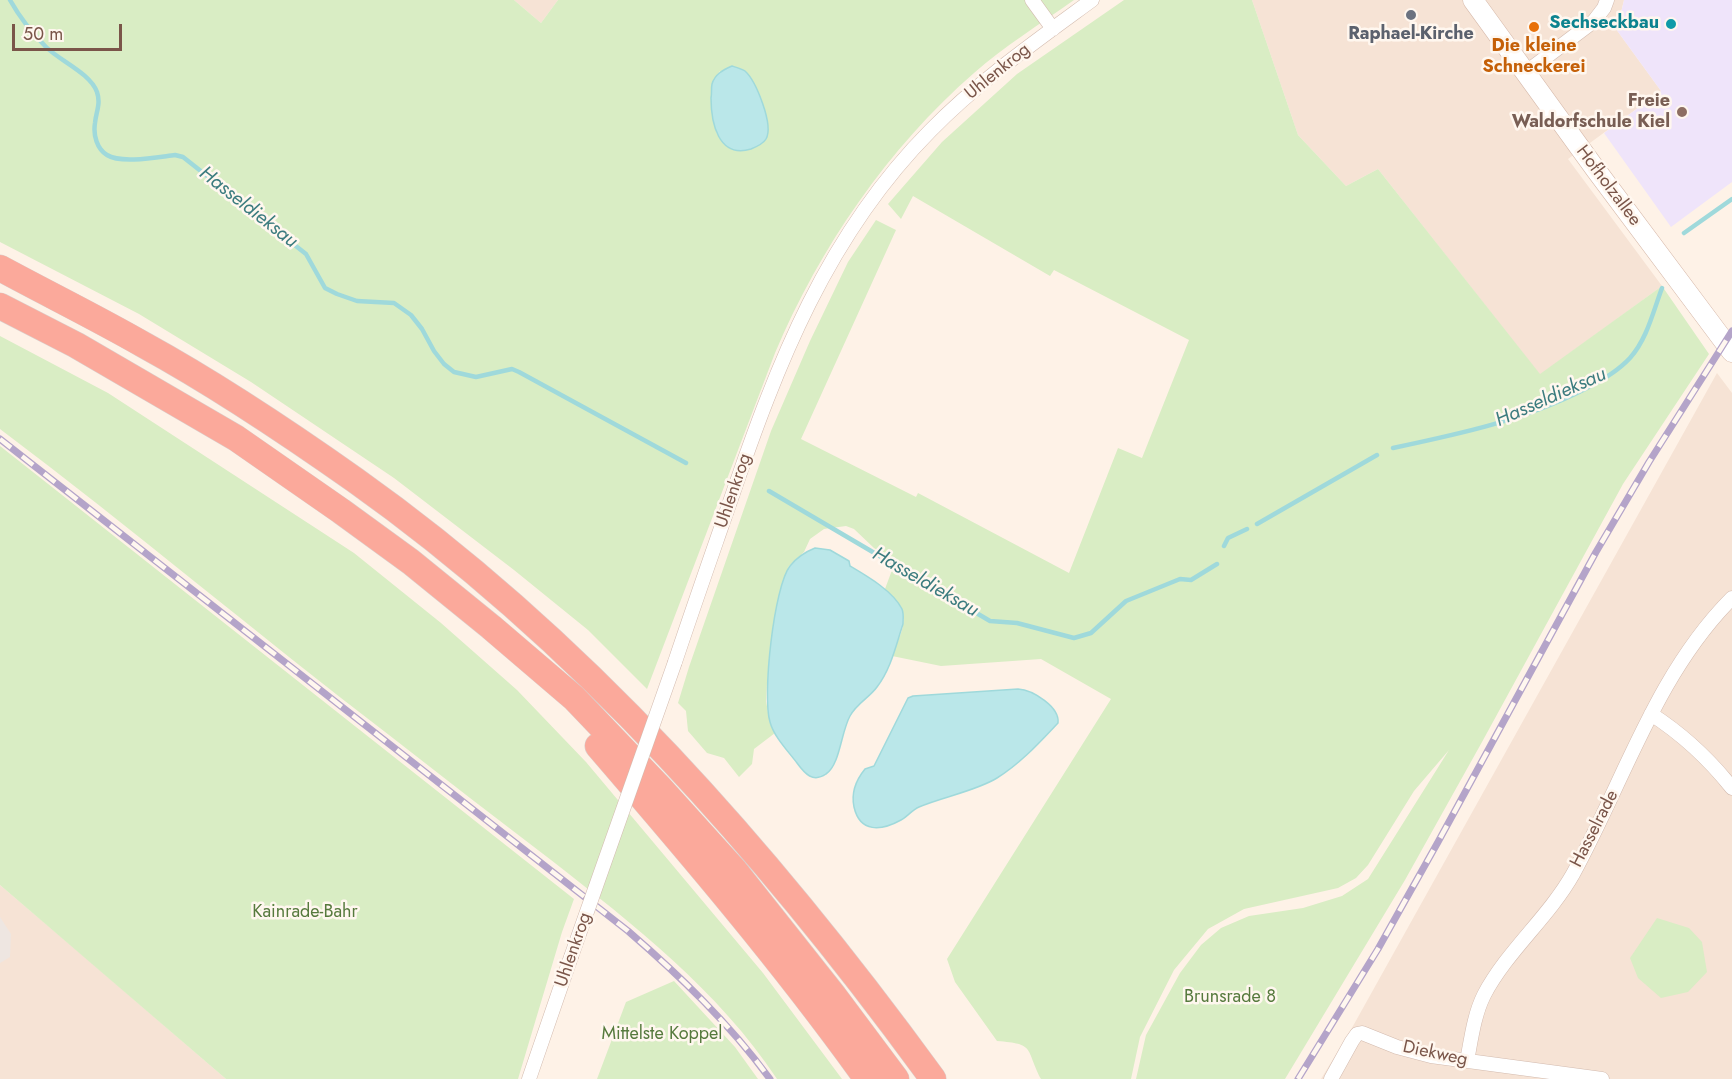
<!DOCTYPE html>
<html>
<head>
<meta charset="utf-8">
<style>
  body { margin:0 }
  #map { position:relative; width:1732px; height:1079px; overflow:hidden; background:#fef2e7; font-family:Jost,sans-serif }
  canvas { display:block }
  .scale { position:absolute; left:12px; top:24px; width:110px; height:27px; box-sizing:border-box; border:3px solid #7a5549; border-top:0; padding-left:8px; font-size:18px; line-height:21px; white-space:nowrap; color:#7a5549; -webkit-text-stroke:4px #fff7ef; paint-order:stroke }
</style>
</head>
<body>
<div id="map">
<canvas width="1732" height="1079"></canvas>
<div class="scale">50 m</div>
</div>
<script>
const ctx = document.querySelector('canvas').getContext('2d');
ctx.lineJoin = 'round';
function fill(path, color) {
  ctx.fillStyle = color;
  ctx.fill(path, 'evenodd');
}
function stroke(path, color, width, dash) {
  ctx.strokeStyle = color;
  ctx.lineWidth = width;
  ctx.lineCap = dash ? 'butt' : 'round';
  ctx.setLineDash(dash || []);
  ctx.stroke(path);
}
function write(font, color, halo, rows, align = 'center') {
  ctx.font = font + ' Jost,sans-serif';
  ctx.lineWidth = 5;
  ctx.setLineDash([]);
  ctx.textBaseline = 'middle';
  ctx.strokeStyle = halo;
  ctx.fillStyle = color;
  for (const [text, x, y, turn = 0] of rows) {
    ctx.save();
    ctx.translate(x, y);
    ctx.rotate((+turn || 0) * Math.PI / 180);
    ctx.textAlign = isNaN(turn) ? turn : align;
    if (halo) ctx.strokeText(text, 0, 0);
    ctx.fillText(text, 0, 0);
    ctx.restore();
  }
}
fill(new Path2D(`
  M 514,0 L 558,0 L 541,23 Z
  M 1252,0 L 1624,0 L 1621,12 L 1613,25 L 1661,91 L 1568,159 L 1662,286 L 1540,375 L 1378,169 L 1346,186 L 1298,135 Z
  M 1717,373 L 1732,393 L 1732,1079 L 1321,1079 L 1353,1026 Z
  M 0,885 L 94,965 L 226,1079 L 0,1079 Z`), '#f6e3d5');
fill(new Path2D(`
  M 0,917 L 11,934 L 10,957 L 0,963 Z`), '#eee6e1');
fill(new Path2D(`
  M 1624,0 L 1732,0 L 1732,182 L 1671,227 L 1604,133 L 1661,91 L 1613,25 L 1621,13 Z`), '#efe4fa');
fill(new Path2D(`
  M 0,0 L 514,0 L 541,23 L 558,0 L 1074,0 C 1040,24 1005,46 974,73 C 888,148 820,247 775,353 L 647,689 L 588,630 L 514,570 L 394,478 L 251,382 L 139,314 L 0,242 ZM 720,71 L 727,147 L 717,134 L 711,108 L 712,84 Z
  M 1124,0 L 1252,0 L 1298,135 L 1346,186 L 1378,169 L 1540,374 L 1662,286 L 1709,354 L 1623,484 L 1482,742 L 1405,880 L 1285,1079 L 1136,1079 L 1146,1035 L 1180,973 L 1201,945 L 1221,928 L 1249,916 L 1303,908 L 1342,896 L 1368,879 L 1449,750 L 1414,791 L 1368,865 L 1356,878 L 1338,888 L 1244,909 L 1208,929 L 1174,970 L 1140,1037 L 1131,1079 L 1041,1079 C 1025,1048 1036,1044 997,1041 L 955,982 L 947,959 L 1111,699 L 1041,659 L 941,666 L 892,656 C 897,642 909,622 901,608 C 897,601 890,595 885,589 L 895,562 L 874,548 L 854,529 L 846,526 L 824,529 L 810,539 L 804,552 L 789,566 L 772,637 L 767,683 L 766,701 L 770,723 L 775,733 L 754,749 L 752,764 L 739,777 L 724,758 L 707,753 L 688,731 L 686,711 L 678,703 L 689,667 L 771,431 L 810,341 L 848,262 L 876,220 L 896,230 L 801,439 L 916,497 L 918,493 L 1069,573 L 1118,448 L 1142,458 L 1189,340 L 1054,270 L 1050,276 L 913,196 L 901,219 L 888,204 L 942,142 L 1017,74 Z
  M 0,336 L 108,393 L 354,553 L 441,623 L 517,690 L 586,762 L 763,973 L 842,1079 L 777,1079 C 719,991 633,924 551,860 C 497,819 443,777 389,735 C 258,635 132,528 0,429 Z
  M 0,446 L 574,899 L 562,932 L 518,1079 L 226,1079 L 0,885 Z
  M 1657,918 L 1689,928 L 1702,942 L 1707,972 L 1688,992 L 1661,998 L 1638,978 L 1630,958 Z
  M 674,981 L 735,1047 L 758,1079 L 597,1079 L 626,1002 Z`), '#d9edc4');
const water = new Path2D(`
  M 732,66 C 735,67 742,69 745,71 C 756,81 774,125 766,139 C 763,144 756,147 751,149 C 718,159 711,122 711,98 C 712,94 711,88 712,84 C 715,74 723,70 732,66 Z
  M 815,548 L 830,550 L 849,561 L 850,566 C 867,576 893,591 902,609 C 904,614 903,619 903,624 C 896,645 891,669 877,687 C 869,698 857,703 850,716 C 841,732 840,765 826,774 C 813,783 805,774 797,763 C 788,751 774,737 770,722 C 762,696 774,586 790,566 C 797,557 805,552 815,548 Z
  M 1018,689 C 1033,690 1060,707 1058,723 C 1039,743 1020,764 997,778 C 976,791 942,797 919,807 C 912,810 907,817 901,820 C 881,831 860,833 854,807 C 851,793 856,780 865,769 L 874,766 L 908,698 L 913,696 Z`);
fill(water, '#bae7e9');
stroke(water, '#9fd9db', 1.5);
stroke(new Path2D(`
  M 10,0 C 20,18 31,32 46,47 C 60,61 90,73 97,92 C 101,104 96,112 95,123 C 93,135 97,149 107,155 C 121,164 158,157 175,155 L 183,157 L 306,254 L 325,288 L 337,294 L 357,301 L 394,303 L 411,315 L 422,329 L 434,351 L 444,364 L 454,372 L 476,377 L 512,369 L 519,372 L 686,463
  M 1684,233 L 1732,199
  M 1393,448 C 1459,434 1525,420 1585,389 C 1601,381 1617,372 1630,358 C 1647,339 1653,312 1662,288
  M 769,491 L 990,621 L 1017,623 L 1074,638 L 1091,633 L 1126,601 L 1180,579 L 1191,580 L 1217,564
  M 1257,524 L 1377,455
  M 1224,546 L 1228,538 L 1247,529`), '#9fd9db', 4.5);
const street = new Path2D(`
  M 1032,0 L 1053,29
  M 1525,73 L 1594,21 L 1604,8 L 1607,0
  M 675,662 C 693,608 712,554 731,499 C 777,364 827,235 930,131 C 979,81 1036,41 1092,0
  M 1651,714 C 1682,734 1709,759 1732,788
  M 1467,1061 C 1471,1040 1474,1015 1484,995 C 1507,951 1548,918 1573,874 C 1624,781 1656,674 1732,598
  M 529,1079 L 571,957
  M 1331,1079 L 1352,1041 L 1357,1034 L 1362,1033 L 1397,1047 L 1431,1056 L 1602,1079`);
const secondary = new Path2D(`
  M 1473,0 L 1596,170 L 1732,352`);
const highway = new Path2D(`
  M 0,268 C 48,294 97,318 144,345 C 217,385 287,432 355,480 C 582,641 770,855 933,1079
  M 0,306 L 76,345 L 236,438 L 341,511 L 411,562 L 491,627 L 574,698 L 660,788 L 735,871 L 834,996 L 896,1079
  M 598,746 C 691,854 784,963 867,1079`);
stroke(street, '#d3bbaf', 15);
stroke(secondary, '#d7baab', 21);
stroke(highway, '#dacfcc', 27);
stroke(street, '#fff', 14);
stroke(secondary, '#fff', 20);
stroke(highway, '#fba99b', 26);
const rail = new Path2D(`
  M 0,439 L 628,931 C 680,976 729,1023 770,1079
  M 1298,1079 L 1378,949 L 1438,842 L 1596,552 L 1649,462 L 1732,331`);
stroke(rail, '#b4a4c9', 7);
stroke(rail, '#fff7ef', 4.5, [14]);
const streetBridge = new Path2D(`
  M 571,957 L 675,662`);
stroke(streetBridge, '#d3bbaf', 15, []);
stroke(streetBridge, '#fff', 14);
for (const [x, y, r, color] of [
  [1411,15,6,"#6b7280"],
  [1671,24,6,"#0f9aa8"],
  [1534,27,6,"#e8710a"],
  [1682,112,6,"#8d6e63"]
]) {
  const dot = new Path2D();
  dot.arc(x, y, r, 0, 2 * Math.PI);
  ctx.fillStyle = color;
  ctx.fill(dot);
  stroke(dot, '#fff7ef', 2);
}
write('bold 18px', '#0d838f', '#fff7ef', [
  ["Sechseckbau",1659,24]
], 'right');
write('bold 18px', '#5b616d', '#fff7ef', [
  ["Raphael-Kirche",1411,35]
]);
write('bold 18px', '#c56008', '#fff7ef', [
  ["Die kleine",1534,47],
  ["Schneckerei",1534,68]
]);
write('18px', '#7a5549', '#fff7ef', [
  ["Uhlenkrog",998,72,-39],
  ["Hofholzallee",1608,186,53],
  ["Uhlenkrog",734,491,-71],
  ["Hasselrade",1595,829,-63],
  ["Uhlenkrog",574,950,-71],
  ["Diekweg",1435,1054,12]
]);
write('bold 18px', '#785e54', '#fff7ef', [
  ["Freie",1670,102],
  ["Waldorfschule Kiel",1670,123]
], 'right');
write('18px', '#567a3d', '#fff7ef', [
  ["Kainrade-Bahr",305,913],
  ["Brunsrade 8",1230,998],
  ["Mittelste Koppel",662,1035]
]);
write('italic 20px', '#3c7c7f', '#fff7ef', [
  ["Hasseldieksau",248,208,38],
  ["Hasseldieksau",1551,398,-24],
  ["Hasseldieksau",925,583,30]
]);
</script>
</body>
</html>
